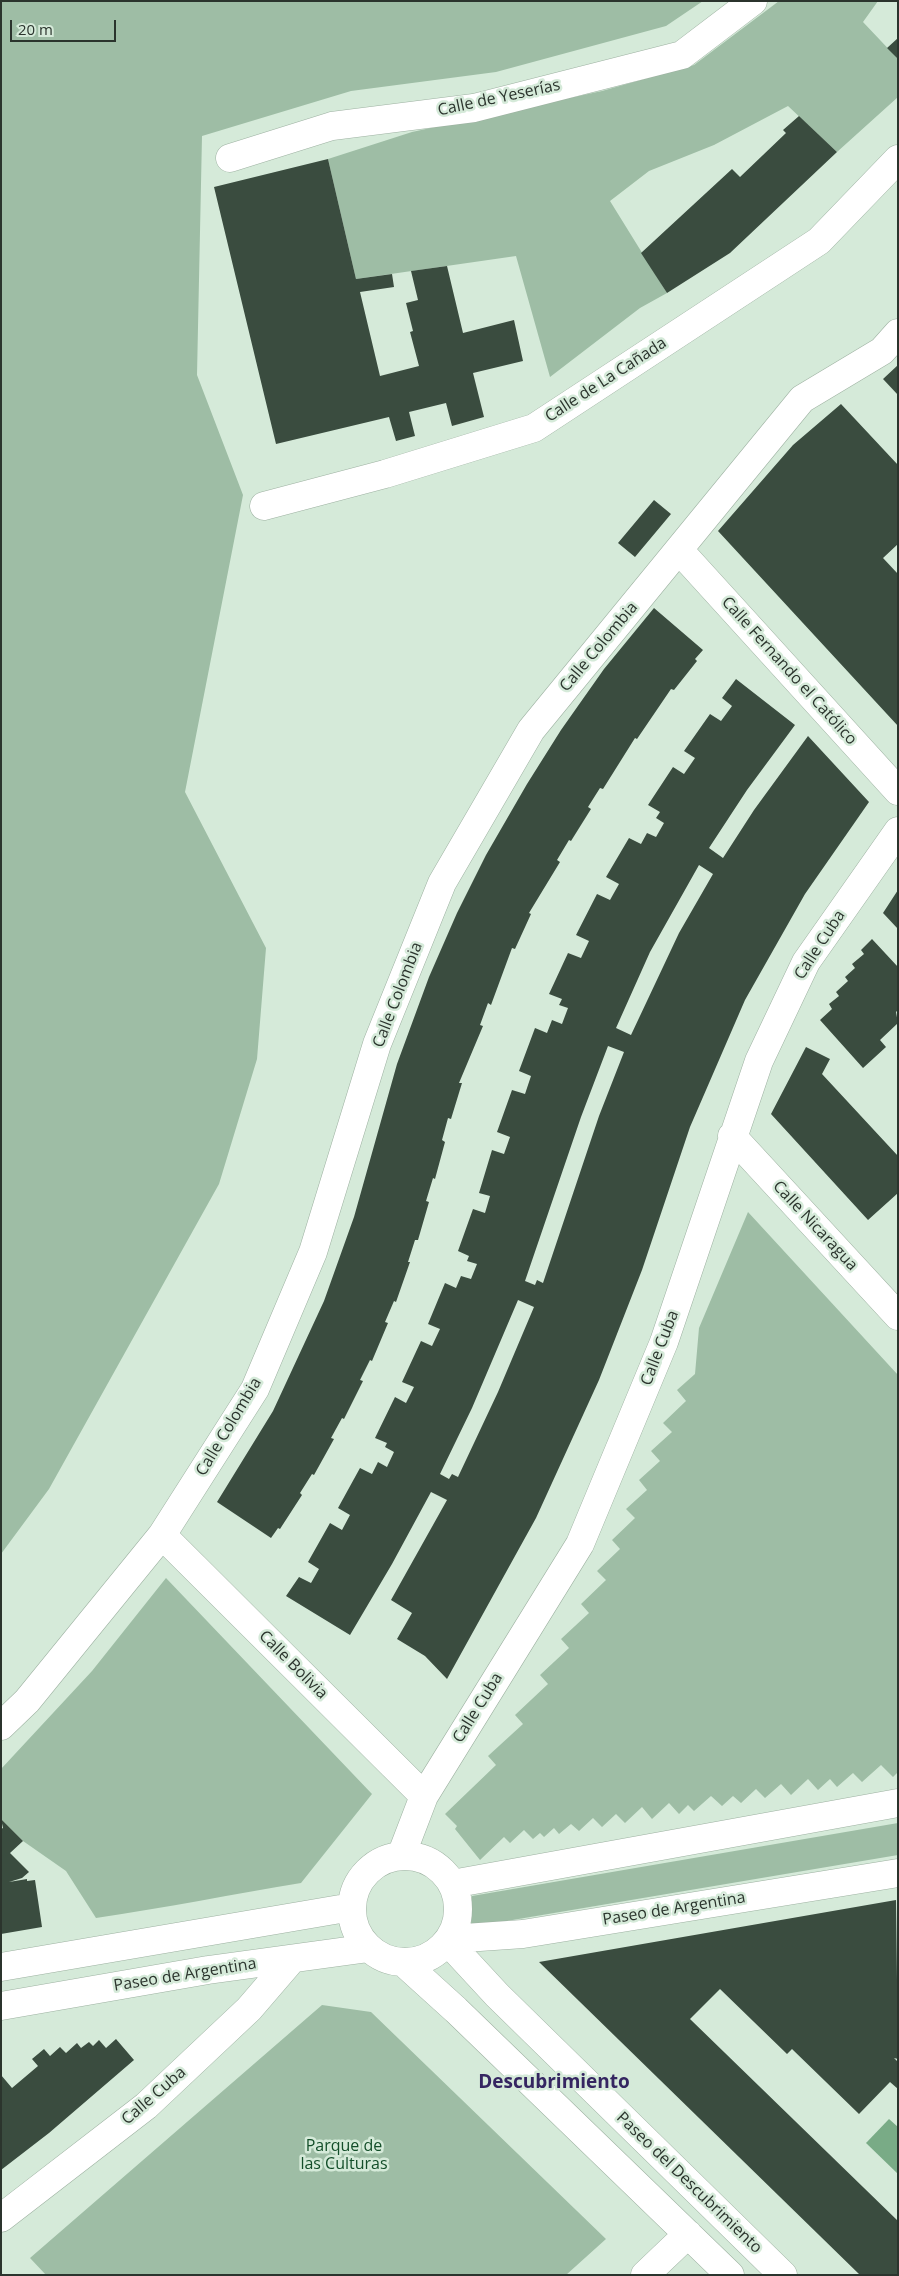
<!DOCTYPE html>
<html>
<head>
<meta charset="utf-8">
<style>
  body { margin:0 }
  #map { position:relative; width:899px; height:2276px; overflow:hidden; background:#d5ead9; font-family:"Open Sans",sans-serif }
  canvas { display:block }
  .frame { position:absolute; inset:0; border:2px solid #2b342d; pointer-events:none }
  .scale { position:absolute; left:10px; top:20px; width:106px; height:22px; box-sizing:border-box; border:2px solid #2b342d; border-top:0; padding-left:6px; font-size:15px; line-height:18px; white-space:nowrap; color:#2b342d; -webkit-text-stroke:4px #d5ead9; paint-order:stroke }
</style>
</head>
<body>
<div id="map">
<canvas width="899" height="2276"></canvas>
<div class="frame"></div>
<div class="scale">20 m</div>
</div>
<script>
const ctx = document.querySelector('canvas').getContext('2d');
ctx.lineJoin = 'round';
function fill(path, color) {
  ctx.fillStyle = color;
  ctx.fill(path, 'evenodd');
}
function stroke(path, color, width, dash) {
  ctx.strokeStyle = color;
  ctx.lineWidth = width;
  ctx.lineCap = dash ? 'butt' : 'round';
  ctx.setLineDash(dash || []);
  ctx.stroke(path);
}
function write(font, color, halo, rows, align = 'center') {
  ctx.font = font + ' "Open Sans",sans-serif';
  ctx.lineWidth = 5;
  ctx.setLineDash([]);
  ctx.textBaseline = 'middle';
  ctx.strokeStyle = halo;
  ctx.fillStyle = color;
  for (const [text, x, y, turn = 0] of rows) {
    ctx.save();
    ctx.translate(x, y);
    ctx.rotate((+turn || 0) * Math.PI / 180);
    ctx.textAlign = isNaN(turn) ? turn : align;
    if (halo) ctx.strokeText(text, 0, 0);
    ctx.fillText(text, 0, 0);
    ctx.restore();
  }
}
fill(new Path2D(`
  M 1,1 L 703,1 L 666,26 L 496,72 L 351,91 L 202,136 L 197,375 L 243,495 L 185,792 L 266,948 L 257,1059 L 219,1184 L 49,1489 L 1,1554 Z
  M 779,1 L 878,1 L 863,22 L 898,59 L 898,97 L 837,152 L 788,106 L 714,145 L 649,171 L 610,201 L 667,293 L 640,308 L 550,377 L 516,256 L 356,279 L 328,159 L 412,132 L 602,91 L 694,65 Z
  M 748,1212 L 898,1375 L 898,1772 L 893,1777 L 881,1765 L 862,1782 L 853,1773 L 837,1787 L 830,1779 L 818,1790 L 808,1779 L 791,1795 L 781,1784 L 765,1798 L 756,1789 L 741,1803 L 733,1796 L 722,1806 L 711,1796 L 694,1811 L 688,1805 L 679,1814 L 669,1803 L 652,1819 L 642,1807 L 625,1823 L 616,1814 L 602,1827 L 593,1818 L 579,1831 L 571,1824 L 559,1834 L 554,1828 L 544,1837 L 540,1833 L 533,1839 L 524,1830 L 510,1843 L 504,1837 L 480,1860 L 455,1829 L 457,1826 L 445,1814 L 496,1765 L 488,1756 L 523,1724 L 515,1715 L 548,1684 L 540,1675 L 569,1648 L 561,1639 L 589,1613 L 581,1604 L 606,1580 L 597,1571 L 620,1549 L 612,1540 L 635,1518 L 626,1509 L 647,1490 L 639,1480 L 660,1461 L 651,1451 L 672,1432 L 663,1423 L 686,1401 L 677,1390 L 695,1374 L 699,1328 Z
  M 166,1578 L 372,1794 L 301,1883 C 233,1894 165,1908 96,1918 L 66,1871 L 23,1841 L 1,1819 L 1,1769 L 92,1671 Z
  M 898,1823 L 898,1855 L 471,1927 L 472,1896 Z
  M 322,2005 L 371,2012 L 606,2239 L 566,2275 L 46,2275 L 30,2258 Z`), '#9ebda5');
fill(new Path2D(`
  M 889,2119 L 898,2127 L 898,2174 L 866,2143 Z`), '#79ab86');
fill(new Path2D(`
  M 898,38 L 898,59 L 887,48 Z
  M 799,116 L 837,152 L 730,253 L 667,293 L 641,253 L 732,169 L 740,177 L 786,133 L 783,130 Z
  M 328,159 L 356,279 L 392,274 L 394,287 L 360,292 L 380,376 L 419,366 L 410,332 L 413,331 L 406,303 L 418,300 L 411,271 L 447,266 L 463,333 L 514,320 L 523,361 L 473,373 L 484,417 L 452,426 L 446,403 L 409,412 L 415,436 L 396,441 L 389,417 L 276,444 L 214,187 Z
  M 898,365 L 898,395 L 883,379 Z
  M 841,404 L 898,465 L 898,544 L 883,558 L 898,574 L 898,726 L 718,531 L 793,445 Z
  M 654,500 L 671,514 L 635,557 L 618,543 Z
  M 654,608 L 703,650 L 695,659 L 697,661 L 674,690 L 671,689 L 637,739 L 635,738 L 603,789 L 600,788 L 588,807 L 591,809 L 571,841 L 569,840 L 557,860 L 560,862 L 529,913 L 531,914 L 515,949 L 512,948 L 491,1005 L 488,1003 L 480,1025 L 483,1026 L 459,1083 L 462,1083 L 451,1119 L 448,1118 L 442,1140 L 445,1142 L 435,1179 L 433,1178 L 426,1201 L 429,1202 L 418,1240 L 415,1240 L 408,1262 L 410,1262 L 396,1302 L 394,1301 L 385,1322 L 388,1323 L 372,1361 L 370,1360 L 360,1380 L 363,1381 L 344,1419 L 342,1418 L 331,1438 L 334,1439 L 314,1475 L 312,1474 L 300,1493 L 302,1495 L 280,1529 L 278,1528 L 271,1538 L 217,1502 L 273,1411 L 324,1301 L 354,1217 L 397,1064 L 429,977 L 457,913 L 486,855 L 527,784 L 561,730 L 604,669 Z
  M 736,679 L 795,725 L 747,790 L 709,848 L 723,858 L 754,810 L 808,736 L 869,802 L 805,894 L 745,1000 L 690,1127 L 642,1270 L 599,1380 L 536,1518 L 447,1679 L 425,1656 L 397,1639 L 412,1613 L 391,1600 L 447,1500 L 431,1492 L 392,1564 L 350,1635 L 286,1596 L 299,1577 L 311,1583 L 319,1569 L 308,1562 L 330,1523 L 342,1530 L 350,1515 L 338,1508 L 360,1468 L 372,1474 L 378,1462 L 387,1467 L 394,1452 L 385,1447 L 387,1443 L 375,1438 L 395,1397 L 406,1403 L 414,1387 L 402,1382 L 421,1341 L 432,1346 L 440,1329 L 428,1324 L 445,1283 L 456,1288 L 461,1276 L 471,1279 L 477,1264 L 467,1261 L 469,1256 L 458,1251 L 473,1209 L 485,1213 L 490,1196 L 479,1193 L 492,1150 L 504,1154 L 510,1137 L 497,1132 L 512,1090 L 525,1094 L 531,1076 L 519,1071 L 535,1028 L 547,1033 L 552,1020 L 562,1024 L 568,1008 L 559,1005 L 562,999 L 549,994 L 568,953 L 581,958 L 589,941 L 576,935 L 597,894 L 610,900 L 619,884 L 606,877 L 629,838 L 641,844 L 647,833 L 656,837 L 664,823 L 656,818 L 660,812 L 648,805 L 673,767 L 684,774 L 695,758 L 684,751 L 710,714 L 721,721 L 732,706 L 722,698 ZM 699,865 L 713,874 L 679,933 L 631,1035 L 616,1028 L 650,952 ZM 608,1046 L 624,1052 L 599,1116 L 543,1283 L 537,1280 L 535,1285 L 525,1281 L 581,1117 ZM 518,1300 L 534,1307 L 498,1392 L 458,1477 L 452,1474 L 449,1479 L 440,1474 L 472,1408 Z
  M 898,890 L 898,929 L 883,913 Z
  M 872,939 L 898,967 L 898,1010 L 896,1012 L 898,1023 L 880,1040 L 886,1047 L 863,1068 L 820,1020 L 832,1009 L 829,1004 L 839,996 L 836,992 L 848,981 L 845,977 L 855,968 L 852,964 L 864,954 L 861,950 Z
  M 806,1047 L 830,1059 L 822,1074 L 898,1156 L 898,1193 L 868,1220 L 771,1114 Z
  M 1,1819 L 23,1841 L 10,1853 L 29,1872 L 22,1878 L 9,1882 L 27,1879 L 27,1881 L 35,1880 L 42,1927 L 1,1934 L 1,1829 L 3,1828 Z
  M 896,1900 L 898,2059 L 894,2058 L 898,2062 L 898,2089 L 890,2082 L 859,2114 L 792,2049 L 787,2054 L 720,1989 L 690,2019 L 898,2221 L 898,2275 L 860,2275 L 539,1962 Z
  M 116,2039 L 134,2060 L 49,2133 L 1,2170 L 1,2075 L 12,2088 L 38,2066 L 32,2059 L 44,2049 L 50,2056 L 60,2047 L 66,2053 L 77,2043 L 81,2048 L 89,2042 L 93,2046 L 99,2040 L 106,2048 Z`), '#3a4c3f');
const minor = new Path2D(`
  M 230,158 L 332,126 L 474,108 L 682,55 L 753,1
  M 264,506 L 385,474 L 534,428 L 819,241 L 898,159
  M 679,550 L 898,791
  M 732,1136 L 898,1316
  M 162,1535 L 424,1796
  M 1,1726 L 27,1701 L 162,1535 L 255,1389 L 313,1252 L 377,1044 L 442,883 L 531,730 L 802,399 L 882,351 L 898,333
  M352 1909a53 53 0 1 1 106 0a53 53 0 1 1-106 0Z
  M 401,1856 L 424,1796 L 580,1544 L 664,1342 L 759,1061 L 806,962 L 898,831
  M 452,1884 L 898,1803
  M 450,1939 L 523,1934 L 898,1873
  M 448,1942 L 497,1995 L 783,2275
  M 403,1962 L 456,2010 L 730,2275
  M 1,1967 L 352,1907
  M 1,2006 L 208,1970 L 369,1948
  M 1,2218 L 146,2106 L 249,2009 L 292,1959
  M 645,2275 L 688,2234`);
stroke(minor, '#9db1a1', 29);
stroke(minor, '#fff', 28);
write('16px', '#2b342d', '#d5ead9', [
  ["Calle de Yeserías",499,98,-12],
  ["Calle de La Cañada",606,380,-33],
  ["Calle Colombia",599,647,-50],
  ["Calle Fernando el Católico",789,671,48],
  ["Calle Cuba",820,945,-57],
  ["Calle Colombia",398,995,-69],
  ["Calle Nicaragua",815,1226,47],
  ["Calle Cuba",660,1348,-69],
  ["Calle Colombia",229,1427,-59],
  ["Calle Bolivia",293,1665,45],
  ["Calle Cuba",478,1708,-58],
  ["Paseo de Argentina",674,1909,-9],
  ["Paseo de Argentina",185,1975,-9],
  ["Calle Cuba",154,2096,-41],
  ["Paseo del Descubrimiento",689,2183,44]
]);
write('16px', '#134e29', '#d5ead9', [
  ["Parque de",344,2146],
  ["las Culturas",344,2164]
]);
write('bold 19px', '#352661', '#d5ead9', [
  ["Descubrimiento",554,2083]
]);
</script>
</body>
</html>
